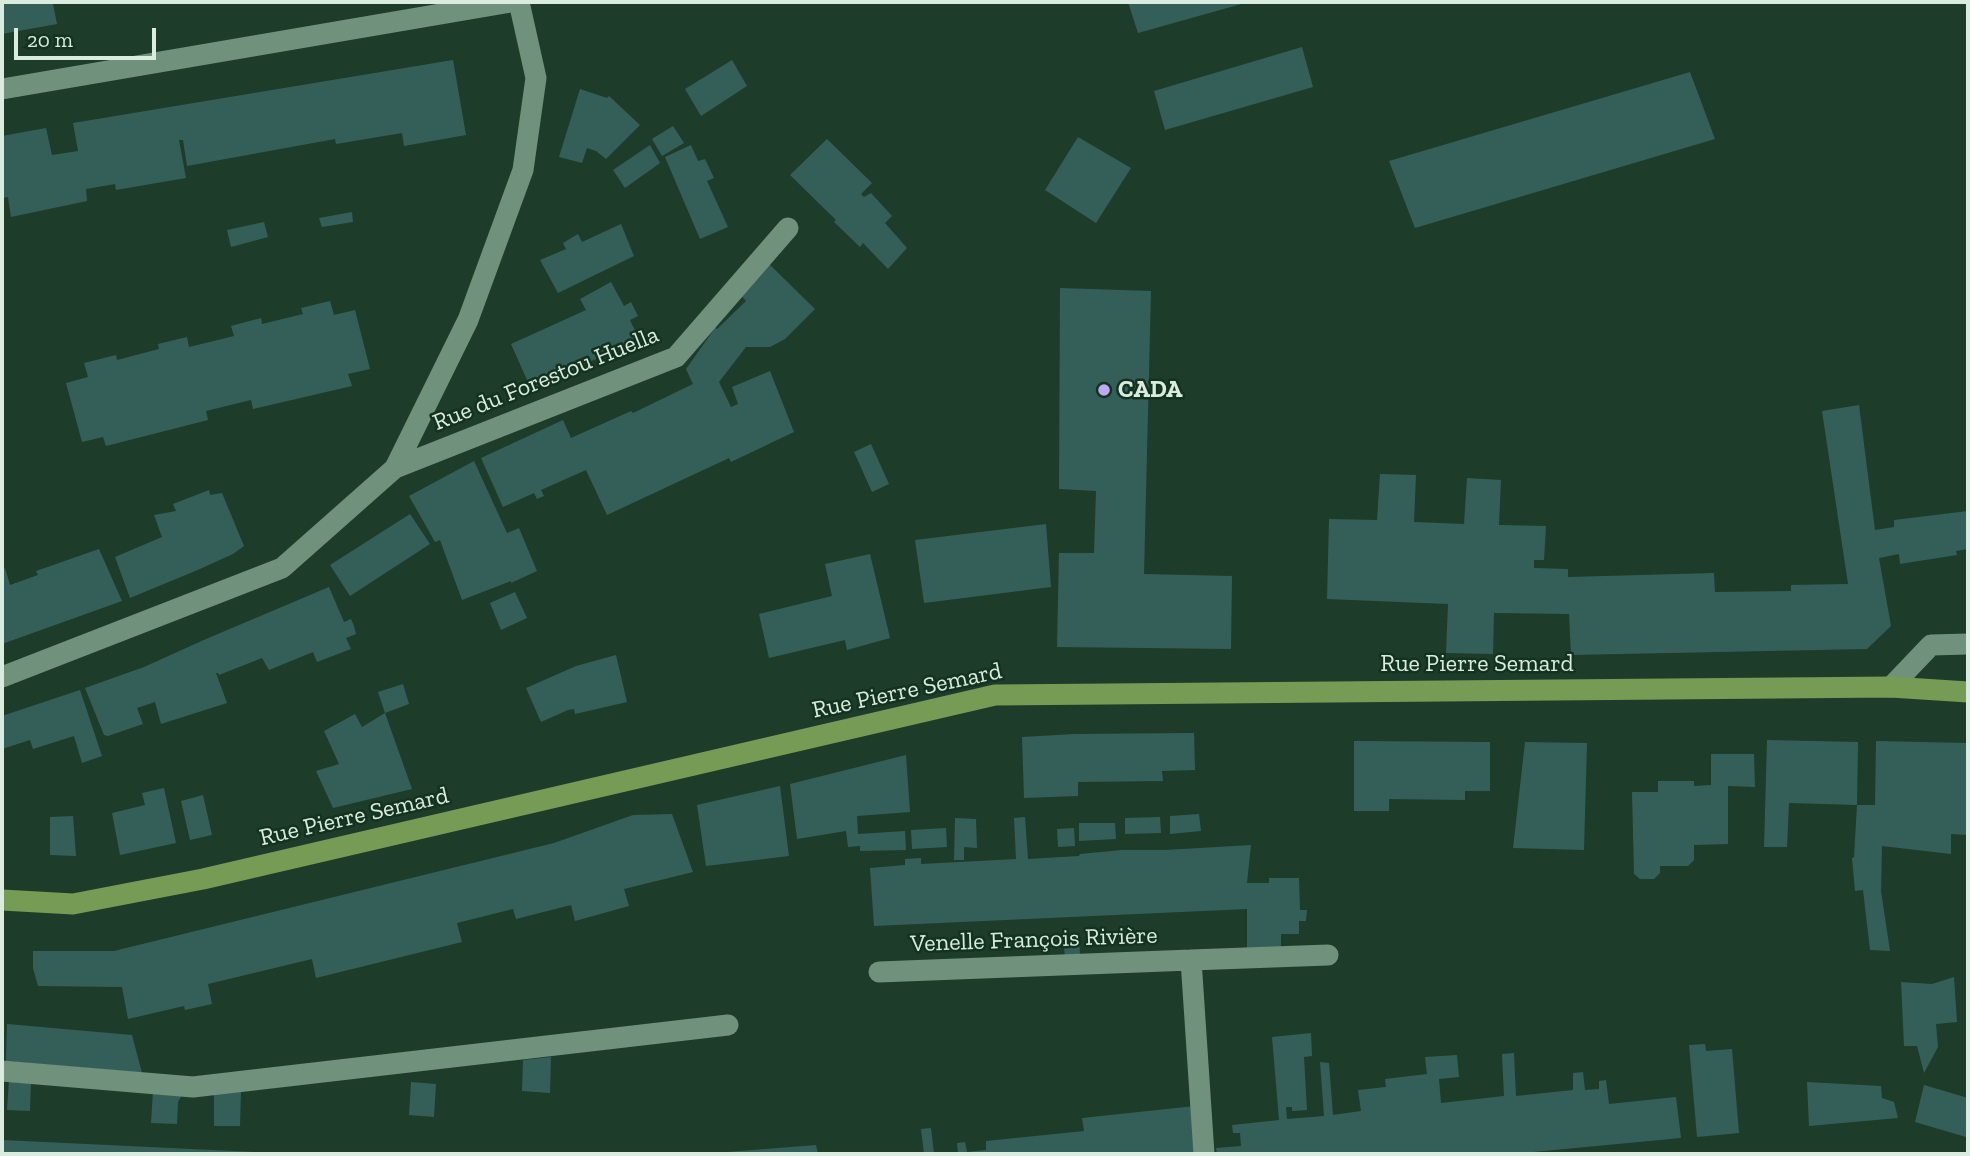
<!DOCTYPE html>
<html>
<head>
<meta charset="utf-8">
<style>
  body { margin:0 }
  #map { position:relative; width:1970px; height:1156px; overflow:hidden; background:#1e3c2a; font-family:"Zilla Slab",serif }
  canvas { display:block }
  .frame { position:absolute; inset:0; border:4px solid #daece0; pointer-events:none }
  .scale { position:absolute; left:14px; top:28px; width:142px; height:32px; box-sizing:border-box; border:4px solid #daece0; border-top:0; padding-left:9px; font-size:21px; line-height:24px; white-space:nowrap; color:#daece0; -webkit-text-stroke:5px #143220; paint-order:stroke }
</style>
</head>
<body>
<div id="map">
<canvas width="1970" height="1156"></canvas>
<div class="frame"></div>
<div class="scale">20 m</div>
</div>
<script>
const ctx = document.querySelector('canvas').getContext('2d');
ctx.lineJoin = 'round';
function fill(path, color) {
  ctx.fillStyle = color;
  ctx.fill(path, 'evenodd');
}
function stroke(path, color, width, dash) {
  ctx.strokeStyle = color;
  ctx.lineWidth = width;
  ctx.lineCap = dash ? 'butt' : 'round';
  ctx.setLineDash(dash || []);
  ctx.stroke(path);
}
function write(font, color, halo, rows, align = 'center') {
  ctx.font = font + ' "Zilla Slab",serif';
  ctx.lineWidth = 5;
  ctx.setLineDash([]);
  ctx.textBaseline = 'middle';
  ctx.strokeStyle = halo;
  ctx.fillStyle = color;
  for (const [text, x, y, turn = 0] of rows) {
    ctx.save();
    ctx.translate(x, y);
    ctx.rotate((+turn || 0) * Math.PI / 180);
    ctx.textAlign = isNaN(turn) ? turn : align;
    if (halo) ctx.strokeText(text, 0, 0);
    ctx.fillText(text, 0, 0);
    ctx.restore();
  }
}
fill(new Path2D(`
  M 2,2 L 61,2 L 61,3 L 53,4 L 57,24 L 2,34 Z
  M 1128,2 L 1245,2 L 1245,3 L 1138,33 Z
  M 1302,47 L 1313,87 L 1165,130 L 1154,91 Z
  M 453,60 L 466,135 L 404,146 L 402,133 L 336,144 L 335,139 L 187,166 L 183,140 L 179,140 L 186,178 L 116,190 L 115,184 L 86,189 L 87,201 L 11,217 L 8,197 L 2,198 L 2,136 L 46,128 L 52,155 L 78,151 L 73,123 Z
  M 732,60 L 747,86 L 701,116 L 685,89 Z
  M 1690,72 L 1715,139 L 1415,228 L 1389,161 Z
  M 580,89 L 607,98 L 609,96 L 640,125 L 606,159 L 596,151 L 587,148 L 582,163 L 559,157 Z
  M 673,126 L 684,143 L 662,156 L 652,139 Z
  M 1078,137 L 1131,168 L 1096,223 L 1045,190 Z
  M 827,139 L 872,183 L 861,194 L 864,197 L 871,193 L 892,216 L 885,223 L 907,248 L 888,269 L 863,243 L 860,247 L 834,222 L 836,220 L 790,175 Z
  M 650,145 L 660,163 L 625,188 L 613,170 Z
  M 691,145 L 698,161 L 705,159 L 714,178 L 707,181 L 728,227 L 700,239 L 665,157 Z
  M 352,212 L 353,222 L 322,227 L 319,218 Z
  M 264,222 L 268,237 L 231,247 L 227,230 Z
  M 621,224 L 634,256 L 558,293 L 540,260 L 566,249 L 563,243 L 578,234 L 582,242 Z
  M 767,262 L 815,309 L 785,339 L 770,347 L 746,347 L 719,382 L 731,407 L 738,404 L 732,387 L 770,371 L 794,432 L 731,462 L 729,458 L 607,515 L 586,470 L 541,490 L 544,496 L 537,499 L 534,493 L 503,507 L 481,458 L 563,420 L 571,438 L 631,411 L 633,413 L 693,384 L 686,369 L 715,328 L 717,329 L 746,301 L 738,292 Z
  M 611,282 L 624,306 L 631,302 L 638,316 L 630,320 L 639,339 L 531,389 L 511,344 L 586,310 L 580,299 Z
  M 1060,288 L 1151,291 L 1144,574 L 1232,576 L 1231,649 L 1057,647 L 1059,553 L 1094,553 L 1096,491 L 1059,489 Z
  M 330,301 L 334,315 L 355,310 L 370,369 L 348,374 L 352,386 L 253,409 L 251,400 L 206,411 L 208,420 L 106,446 L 103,437 L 82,442 L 66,383 L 88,377 L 84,363 L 116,355 L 117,360 L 159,349 L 158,344 L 187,337 L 189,347 L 234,336 L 231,326 L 261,318 L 262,324 L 303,314 L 301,308 Z
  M 1859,405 L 1875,530 L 1894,527 L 1894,520 L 1968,511 L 1968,549 L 1956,551 L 1957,555 L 1900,564 L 1899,554 L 1879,558 L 1891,626 L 1867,649 L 1571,655 L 1569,614 L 1494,613 L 1493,654 L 1446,653 L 1448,604 L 1327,599 L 1329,519 L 1377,520 L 1380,474 L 1416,475 L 1414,522 L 1464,524 L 1467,478 L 1501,480 L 1499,525 L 1546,526 L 1544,560 L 1534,560 L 1534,568 L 1568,569 L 1568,577 L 1714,573 L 1715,592 L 1791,591 L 1791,585 L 1848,584 L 1822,411 Z
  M 871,444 L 889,484 L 872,492 L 854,452 Z
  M 474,461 L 507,533 L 519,528 L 537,571 L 511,583 L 511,581 L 462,600 L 440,540 L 435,542 L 409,496 Z
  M 209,490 L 210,495 L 222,493 L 244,546 L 233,554 L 200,569 L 130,598 L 115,557 L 162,537 L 154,515 L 176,511 L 173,504 Z
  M 410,514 L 430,544 L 350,596 L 330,565 Z
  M 1046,524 L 1051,587 L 924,603 L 915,540 Z
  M 99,549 L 122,601 L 2,644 L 2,570 L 5,568 L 10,585 L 38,575 L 36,571 Z
  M 870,554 L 890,638 L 847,650 L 845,640 L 769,658 L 759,614 L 832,596 L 825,564 Z
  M 329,587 L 344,622 L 351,619 L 354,626 L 356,634 L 346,638 L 351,649 L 317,662 L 313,652 L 269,670 L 262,658 L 219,675 L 218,673 L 216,673 L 227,703 L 161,724 L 155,702 L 137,708 L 143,724 L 108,736 L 104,735 L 85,688 L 144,667 L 206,639 Z
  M 515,592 L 527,618 L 501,630 L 490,603 Z
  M 616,655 L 627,702 L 575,714 L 574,709 L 568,710 L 541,722 L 526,688 L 576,666 Z
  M 403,684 L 409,704 L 385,713 L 378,692 Z
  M 80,690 L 102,756 L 82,763 L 74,736 L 33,749 L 30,740 L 2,749 L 2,716 Z
  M 385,713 L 412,789 L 333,808 L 316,771 L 339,764 L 324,731 L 355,714 L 362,727 Z
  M 1194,733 L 1195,770 L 1162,771 L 1163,781 L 1078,782 L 1078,796 L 1024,798 L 1022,737 L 1074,734 Z
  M 1767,740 L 1858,742 L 1857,805 L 1789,803 L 1787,847 L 1764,847 Z
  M 1354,741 L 1490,742 L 1490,791 L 1465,791 L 1465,800 L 1389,799 L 1389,811 L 1354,811 Z
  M 1876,741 L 1968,743 L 1968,835 L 1951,834 L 1951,854 L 1882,846 L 1881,891 L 1890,951 L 1870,950 L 1863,890 L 1855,891 L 1852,858 L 1854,857 L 1857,805 L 1875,805 Z
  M 1525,742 L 1587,743 L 1584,850 L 1513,848 Z
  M 1711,754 L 1754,754 L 1755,787 L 1728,786 L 1728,844 L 1694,845 L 1694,860 L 1688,866 L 1660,866 L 1660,873 L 1654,879 L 1640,879 L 1634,874 L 1632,792 L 1658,792 L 1658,781 L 1694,781 L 1694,786 L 1711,785 Z
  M 906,755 L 910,812 L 857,816 L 858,834 L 905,831 L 906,850 L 860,851 L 860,846 L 848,847 L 846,831 L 797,839 L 790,784 Z
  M 780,786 L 789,856 L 706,866 L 697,805 Z
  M 164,788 L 176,843 L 120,855 L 112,813 L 145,805 L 142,793 Z
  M 203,795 L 212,835 L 190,840 L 181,801 Z
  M 672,814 L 693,872 L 624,889 L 629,906 L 575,921 L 571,905 L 516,919 L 513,909 L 457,923 L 462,942 L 316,978 L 312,959 L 208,984 L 212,1004 L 185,1010 L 184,1006 L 128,1019 L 122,987 L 38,986 L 33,968 L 33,951 L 114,951 L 554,843 L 633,815 Z
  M 1199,814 L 1201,831 L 1170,834 L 1170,816 Z
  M 73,816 L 76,856 L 50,855 L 50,817 Z
  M 1025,817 L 1028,859 L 1079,856 L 1080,854 L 1122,850 L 1165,850 L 1251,845 L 1247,883 L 1269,883 L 1269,878 L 1299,878 L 1300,910 L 1307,910 L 1306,921 L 1299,921 L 1299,934 L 1281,934 L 1281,950 L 1247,949 L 1247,909 L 874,926 L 870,868 L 905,865 L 905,859 L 921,858 L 921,864 L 1016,859 L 1014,818 Z
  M 1160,817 L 1161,833 L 1125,834 L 1125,818 Z
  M 955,818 L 976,819 L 977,848 L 964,847 L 964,860 L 954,860 Z
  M 1079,823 L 1115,823 L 1116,839 L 1079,841 Z
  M 946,828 L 947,847 L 912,849 L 911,830 Z
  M 1074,828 L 1075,846 L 1058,847 L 1057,829 Z
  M 1079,934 L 1080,957 L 1065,958 L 1063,935 Z
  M 1954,977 L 1957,1022 L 1936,1024 L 1938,1047 L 1924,1073 L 1917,1046 L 1904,1046 L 1901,982 L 1932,984 Z
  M 7,1024 L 132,1035 L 142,1073 L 6,1061 Z
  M 1311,1033 L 1312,1056 L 1304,1057 L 1307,1110 L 1292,1111 L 1292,1107 L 1286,1107 L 1287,1119 L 1324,1116 L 1320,1062 L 1329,1063 L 1333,1115 L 1361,1111 L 1358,1090 L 1386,1087 L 1385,1079 L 1427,1074 L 1425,1057 L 1457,1055 L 1459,1077 L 1439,1079 L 1441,1103 L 1504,1096 L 1502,1054 L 1514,1053 L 1516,1096 L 1573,1090 L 1573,1073 L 1583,1072 L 1585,1090 L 1599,1089 L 1599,1081 L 1606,1080 L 1609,1104 L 1676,1097 L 1681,1138 L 1512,1154 L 1217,1154 L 1216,1148 L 1241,1146 L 1240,1133 L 1233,1133 L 1232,1125 L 1279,1120 L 1272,1037 Z
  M 1705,1044 L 1706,1051 L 1732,1049 L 1739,1133 L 1697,1137 L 1689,1045 Z
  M 551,1057 L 550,1093 L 522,1091 L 523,1060 Z
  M 9,1080 L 31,1082 L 30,1111 L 7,1110 Z
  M 411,1082 L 436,1084 L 434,1117 L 409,1115 Z
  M 1807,1082 L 1881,1086 L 1882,1098 L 1894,1102 L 1898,1118 L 1809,1126 Z
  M 1924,1085 L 1968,1098 L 1968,1128 L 1966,1137 L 1915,1122 Z
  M 153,1091 L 183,1093 L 178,1102 L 177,1124 L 151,1123 Z
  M 241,1091 L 240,1126 L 214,1126 L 214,1094 Z
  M 1195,1106 L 1200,1154 L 958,1154 L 957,1143 L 965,1142 L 967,1152 L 986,1150 L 986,1141 L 1084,1131 L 1082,1118 Z
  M 931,1128 L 934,1154 L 924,1154 L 921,1129 Z
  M 2,1140 L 255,1152 L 254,1154 L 2,1154 Z
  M 816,1145 L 818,1154 L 727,1154 L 727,1152 Z`), '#345f59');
stroke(new Path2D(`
  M 2,89 L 511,2
  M 395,468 L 676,357 L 788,228
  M 2,677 L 282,568 L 395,468 L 468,320 L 523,170 L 536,78 L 519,2
  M 1891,687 L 1931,645 L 1968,644
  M 879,972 L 1191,960
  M 2,1071 L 193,1087 L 728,1025
  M 1204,1154 L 1191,960 L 1328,955`), '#70917b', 21);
stroke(new Path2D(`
  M 2,900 L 73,904 L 203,879 L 995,695 L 1891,687 L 1968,692`), '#769b55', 21);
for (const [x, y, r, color] of [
  [1104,390,7,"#bda9f5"]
]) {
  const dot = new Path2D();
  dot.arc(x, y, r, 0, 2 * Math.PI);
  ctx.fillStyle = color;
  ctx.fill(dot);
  stroke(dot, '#143220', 2.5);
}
write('24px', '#daece0', '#143220', [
  ["Rue du Forestou Huella",546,379,-22],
  ["Rue Pierre Semard",1477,664],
  ["Rue Pierre Semard",907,691,-12],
  ["Rue Pierre Semard",354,817,-13],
  ["Venelle François Rivière",1034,940,-2]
]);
write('bold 24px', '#daece0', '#143220', [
  ["CADA",1118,390]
], 'left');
</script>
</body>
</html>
